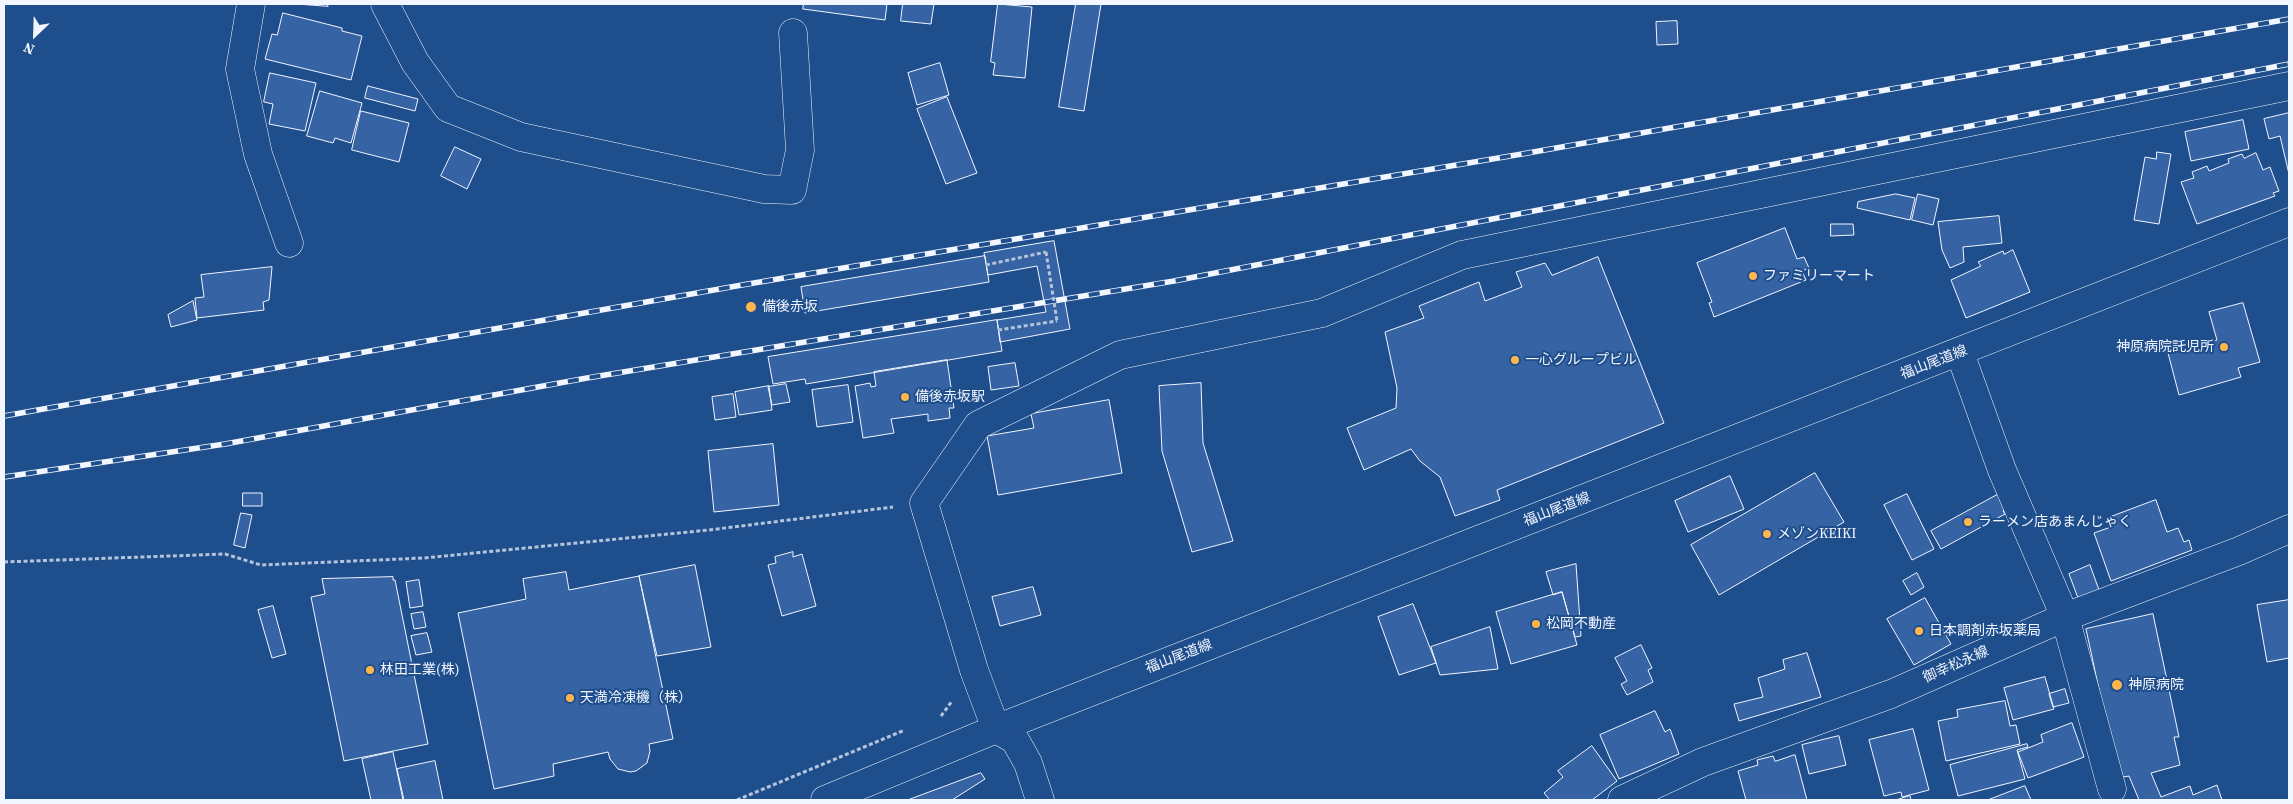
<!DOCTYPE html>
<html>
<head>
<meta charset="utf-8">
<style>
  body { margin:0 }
  #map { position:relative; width:2293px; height:804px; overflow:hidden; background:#1f4e8c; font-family:"Source Serif 4",serif }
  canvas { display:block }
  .frame { position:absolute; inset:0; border:5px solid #f2f6ff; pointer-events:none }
  .north { position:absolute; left:10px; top:10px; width:50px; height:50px; -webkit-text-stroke:4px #1f4e8c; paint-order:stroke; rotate:204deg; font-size:14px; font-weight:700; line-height:20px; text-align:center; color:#f2f6ff }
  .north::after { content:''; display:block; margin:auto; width:18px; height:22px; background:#f2f6ff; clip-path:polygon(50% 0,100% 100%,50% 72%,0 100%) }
</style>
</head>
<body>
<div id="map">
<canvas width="2293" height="804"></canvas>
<div class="frame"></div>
<div class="north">N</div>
</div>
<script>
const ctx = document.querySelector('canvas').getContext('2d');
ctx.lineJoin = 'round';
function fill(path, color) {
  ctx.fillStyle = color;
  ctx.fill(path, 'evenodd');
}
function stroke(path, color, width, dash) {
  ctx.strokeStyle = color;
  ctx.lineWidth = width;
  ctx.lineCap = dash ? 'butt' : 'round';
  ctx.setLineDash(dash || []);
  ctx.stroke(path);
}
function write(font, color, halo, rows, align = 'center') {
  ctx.font = font + ' "Source Serif 4","Noto Sans JP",serif';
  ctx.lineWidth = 4;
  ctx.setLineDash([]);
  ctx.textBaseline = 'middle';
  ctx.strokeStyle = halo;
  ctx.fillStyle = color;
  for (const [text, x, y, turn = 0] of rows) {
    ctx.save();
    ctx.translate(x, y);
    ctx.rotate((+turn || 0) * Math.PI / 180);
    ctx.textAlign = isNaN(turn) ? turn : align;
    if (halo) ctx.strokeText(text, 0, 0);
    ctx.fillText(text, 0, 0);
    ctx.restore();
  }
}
const building = new Path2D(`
  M 297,4 L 327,4 L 328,6 Z
  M 804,4 L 887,4 L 885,20 L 803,9 Z
  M 903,4 L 934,4 L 931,24 L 901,21 Z
  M 998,4 L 1032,7 L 1025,78 L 993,75 L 995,63 L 991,62 Z
  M 1076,4 L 1101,4 L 1084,111 L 1059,107 Z
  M 283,13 L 342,28 L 342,31 L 362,36 L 351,80 L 265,59 L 272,34 L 277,35 Z
  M 1677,21 L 1678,44 L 1657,45 L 1656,22 Z
  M 940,63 L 949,95 L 917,105 L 908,73 Z
  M 270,73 L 316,83 L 305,131 L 269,124 L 273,104 L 264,102 Z
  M 368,86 L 418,99 L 415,111 L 365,98 Z
  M 320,91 L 362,103 L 351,143 L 335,138 L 333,143 L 307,136 Z
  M 947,97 L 977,173 L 946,184 L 917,109 Z
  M 361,111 L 409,123 L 399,162 L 352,150 Z
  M 2289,113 L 2289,174 L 2280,136 L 2269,139 L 2264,119 Z
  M 2243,120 L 2249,149 L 2191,161 L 2185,132 Z
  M 455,147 L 481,159 L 467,189 L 441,176 Z
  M 2157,152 L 2171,154 L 2159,224 L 2134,220 L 2145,157 L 2156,159 Z
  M 2256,153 L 2263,170 L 2270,167 L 2279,191 L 2273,193 L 2275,196 L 2197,224 L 2181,182 L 2194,178 L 2192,172 L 2207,166 L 2209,171 L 2229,163 L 2228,159 L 2242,154 L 2244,158 Z
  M 1896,194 L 1915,198 L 1910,220 L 1857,208 L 1858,202 Z
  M 1918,194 L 1939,199 L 1933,225 L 1912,220 Z
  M 1999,216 L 2002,243 L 1963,247 L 1964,262 L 1950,268 L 1942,250 L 1938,222 Z
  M 1831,224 L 1853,224 L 1854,235 L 1831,236 Z
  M 1785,228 L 1797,259 L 1804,257 L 1809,268 L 1802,271 L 1806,280 L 1714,317 L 1709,303 L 1712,302 L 1697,263 Z
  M 1054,241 L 1070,329 L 1000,342 L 997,320 L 1046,312 L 1037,266 L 988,275 L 984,253 Z
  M 2013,250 L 2030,292 L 1966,318 L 1951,280 L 1981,266 L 1978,262 L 2003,251 L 2004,254 Z
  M 985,256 L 989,282 L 805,313 L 801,287 Z
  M 1598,257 L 1664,423 L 1497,490 L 1500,500 L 1455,516 L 1440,477 L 1420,461 L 1411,449 L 1364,470 L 1347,428 L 1396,408 L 1397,388 L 1385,332 L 1424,318 L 1419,306 L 1479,282 L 1485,301 L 1522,287 L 1516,272 L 1545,263 L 1552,275 Z
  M 272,267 L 269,300 L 263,302 L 264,310 L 197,318 L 195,298 L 204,297 L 201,275 Z
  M 193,301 L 197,320 L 171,327 L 168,315 Z
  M 2243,303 L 2260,362 L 2238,368 L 2241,377 L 2179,395 L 2168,353 L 2217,340 L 2209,312 Z
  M 997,320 L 1002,351 L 806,384 L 805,379 L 773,384 L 768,357 Z
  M 947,360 L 954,408 L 949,408 L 950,418 L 928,421 L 928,414 L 891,419 L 894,433 L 863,438 L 855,386 L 870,383 L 871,387 L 876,386 L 874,372 Z
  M 1015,363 L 1019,386 L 991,390 L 988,367 Z
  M 1201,383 L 1203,443 L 1233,541 L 1192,552 L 1162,451 L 1159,386 Z
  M 786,384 L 790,402 L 772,405 L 768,387 Z
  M 848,385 L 853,422 L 817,427 L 812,390 Z
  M 769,386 L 772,410 L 739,415 L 735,392 Z
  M 733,394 L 736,417 L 715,420 L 712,397 Z
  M 1109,400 L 1122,473 L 998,495 L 987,436 L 1034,428 L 1031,414 Z
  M 773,444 L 779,505 L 714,512 L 708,451 Z
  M 1815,473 L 1844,522 L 1719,595 L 1691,545 Z
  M 1730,476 L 1744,509 L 1688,532 L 1675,501 Z
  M 243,493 L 262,493 L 262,506 L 243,506 Z
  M 1907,494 L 1934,549 L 1912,560 L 1884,505 Z
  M 1999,494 L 2007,509 L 2003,511 L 2005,514 L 1941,549 L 1931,531 Z
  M 2156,500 L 2167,532 L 2178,528 L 2184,542 L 2189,540 L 2192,550 L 2111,581 L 2094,533 L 2111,527 L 2108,518 Z
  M 241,513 L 252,515 L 245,548 L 234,545 Z
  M 793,552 L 793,557 L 802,554 L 816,606 L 782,616 L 768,565 L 776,563 L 775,557 Z
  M 1576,564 L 1581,636 L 1575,637 L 1562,592 L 1553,595 L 1546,572 Z
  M 695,565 L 711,647 L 657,656 L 639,576 Z
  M 2090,565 L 2099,590 L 2078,598 L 2069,574 Z
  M 566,572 L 569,590 L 639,576 L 673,739 L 649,744 L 650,751 L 647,763 L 636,771 L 630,772 L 618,769 L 610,759 L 608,752 L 553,764 L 554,776 L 494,789 L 458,613 L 526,599 L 523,579 Z
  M 1917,573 L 1924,587 L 1911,595 L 1903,581 Z
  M 393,577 L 393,580 L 395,580 L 428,744 L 344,761 L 311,597 L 325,594 L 322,579 Z
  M 419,580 L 423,606 L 410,608 L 406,582 Z
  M 1033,587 L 1041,615 L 1000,626 L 992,597 Z
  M 1562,592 L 1577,645 L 1511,664 L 1496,612 Z
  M 1925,598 L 1951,644 L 1914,665 L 1887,619 Z
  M 2289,600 L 2289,658 L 2267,662 L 2257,605 Z
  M 1413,604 L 1436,663 L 1399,675 L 1378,617 Z
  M 273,606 L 286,654 L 272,658 L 258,610 Z
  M 423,612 L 426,627 L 414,629 L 411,614 Z
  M 2153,614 L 2179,737 L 2174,737 L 2180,765 L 2151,773 L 2161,797 L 2190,786 L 2193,795 L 2217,785 L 2222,800 L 2139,800 L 2129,776 L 2118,778 L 2086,629 Z
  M 1490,627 L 1498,669 L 1440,675 L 1431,647 Z
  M 427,633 L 432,652 L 416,655 L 411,636 Z
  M 1641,645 L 1652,668 L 1648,670 L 1653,682 L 1627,695 L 1621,684 L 1627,681 L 1615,658 Z
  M 1807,653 L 1821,697 L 1739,721 L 1734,704 L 1763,697 L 1758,678 L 1785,669 L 1783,660 Z
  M 2045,677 L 2054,709 L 2013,720 L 2004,688 Z
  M 2065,689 L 2069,703 L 2053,707 L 2049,694 Z
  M 2005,701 L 2010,726 L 2016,725 L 2020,744 L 1946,761 L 1938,721 L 1958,717 L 1957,710 Z
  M 1655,711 L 1665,732 L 1670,729 L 1679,754 L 1619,779 L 1600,735 Z
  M 2072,723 L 2084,757 L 2028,778 L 2018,752 L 2043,742 L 2041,735 Z
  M 1913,729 L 1929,790 L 1902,797 L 1901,792 L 1884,796 L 1869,740 Z
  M 1839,736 L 1846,765 L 1809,774 L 1802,745 Z
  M 2027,744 L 2028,747 L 2017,750 L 2025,779 L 1958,796 L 1950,765 Z
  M 1592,746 L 1617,781 L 1592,800 L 1550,800 L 1544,793 L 1563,777 L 1558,771 Z
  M 393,752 L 403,800 L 371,800 L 362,759 Z
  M 1795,755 L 1807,800 L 1746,800 L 1738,771 L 1758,765 L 1757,760 L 1773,756 L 1775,761 Z
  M 435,761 L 443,800 L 404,800 L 397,769 Z
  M 981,773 L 985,779 L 952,800 L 908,800 Z
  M 2025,786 L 2031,800 L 1988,800 Z
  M 1910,796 L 1911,800 L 1896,800 Z`);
fill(building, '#3563a3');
stroke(building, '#f2f6ff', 1);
const minor = new Path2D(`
  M 251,4 L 240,69 L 258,154 L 289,243
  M 385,4 L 415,62 L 448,108 L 521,137 L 764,189 L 792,190 L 800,150 L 793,33
  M 1960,353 L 2002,470 L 2065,617 L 2112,789
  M 1040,800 L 1028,763 L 1015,740 L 996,729 L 974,670 L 924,503 L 978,425 L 1120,355 L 1322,313 L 1462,255 L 2289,86`);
const major = new Path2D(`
  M 825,800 L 996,729 L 2289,222
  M 1622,800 L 1703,762 L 1891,694 L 2065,617 L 2239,551 L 2289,529`);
stroke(minor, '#f2f6ff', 29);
stroke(major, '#f2f6ff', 29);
stroke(new Path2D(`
  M 986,265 L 1046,252
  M 998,330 L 1057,321
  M 4,562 L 225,554 L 261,565 L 424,558 L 709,530 L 893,507
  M 941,716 L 952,701
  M 737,800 L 905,730`), '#b3c4dc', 3, [4, 2.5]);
stroke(minor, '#1f4e8c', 28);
stroke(major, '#1f4e8c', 28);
const rail = new Path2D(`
  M 4,416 L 742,285 L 1522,154 L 2289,19
  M 4,477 L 225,444 L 587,378 L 1174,281 L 2289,64`);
stroke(rail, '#f2f6ff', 5.5);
stroke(rail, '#1f4e8c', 4, [11]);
stroke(new Path2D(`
  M 1046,252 L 1057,321`), '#b3c4dc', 3, [4, 2.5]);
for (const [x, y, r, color] of [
  [1753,276,5,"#ffb74d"],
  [751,307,6,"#ffb74d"],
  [2224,347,5,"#ffb74d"],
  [1515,360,5,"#ffb74d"],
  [905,397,5,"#ffb74d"],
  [1968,522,5,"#ffb74d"],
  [1767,534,5,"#ffb74d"],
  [1536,624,5,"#ffb74d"],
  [1919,631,5,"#ffb74d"],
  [370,670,5,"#ffb74d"],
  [2117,685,6,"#ffb74d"],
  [570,698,5,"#ffb74d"]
]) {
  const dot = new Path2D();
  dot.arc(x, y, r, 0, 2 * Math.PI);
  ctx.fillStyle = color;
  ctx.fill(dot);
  stroke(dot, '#1f4e8c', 2);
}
write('14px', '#f2f6ff', '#1f4e8c', [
  ["ファミリーマート",1763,276],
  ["備後赤坂",762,307],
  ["神原病院託児所",2214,347,"right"],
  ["一心グループビル",1525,360],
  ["備後赤坂駅",915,397],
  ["ラーメン店あまんじゃく",1978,522],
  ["メゾンKEIKI",1777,534],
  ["松岡不動産",1546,624],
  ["日本調剤赤坂薬局",1929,631],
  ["林田工業(株)",380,670],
  ["神原病院",2128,685],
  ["天満冷凍機（株）",580,698]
], 'left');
write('14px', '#f2f6ff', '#1f4e8c', [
  ["福山尾道線",1934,363,-21],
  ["福山尾道線",1557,510,-21],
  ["福山尾道線",1179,657,-21],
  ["御幸松永線",1956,665,-24]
]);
</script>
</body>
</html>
